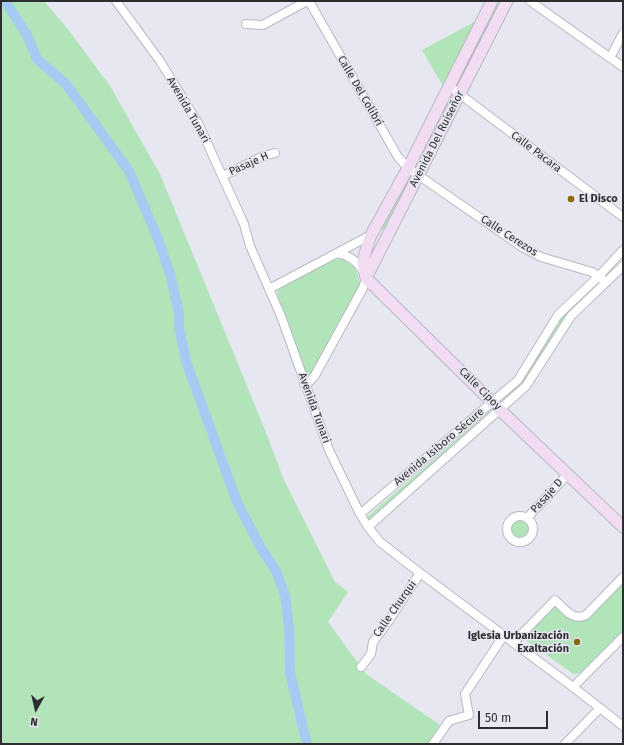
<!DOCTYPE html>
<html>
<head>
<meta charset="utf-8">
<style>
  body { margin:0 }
  #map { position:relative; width:624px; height:745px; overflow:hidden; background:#e6e7f0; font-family:"Fira Sans",sans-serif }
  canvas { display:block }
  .frame { position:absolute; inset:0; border:2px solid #2e2e31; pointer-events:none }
  .north { position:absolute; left:16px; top:689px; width:40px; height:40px; -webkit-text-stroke:3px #e6e7f0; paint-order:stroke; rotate:188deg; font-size:11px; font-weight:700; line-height:16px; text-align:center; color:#2e2e31 }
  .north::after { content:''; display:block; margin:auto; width:14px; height:18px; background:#2e2e31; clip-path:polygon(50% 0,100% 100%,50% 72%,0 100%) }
  .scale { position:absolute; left:478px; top:711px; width:70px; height:18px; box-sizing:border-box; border:2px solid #2e2e31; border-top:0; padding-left:5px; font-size:12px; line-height:14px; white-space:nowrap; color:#2e2e31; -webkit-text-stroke:3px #e6e7f0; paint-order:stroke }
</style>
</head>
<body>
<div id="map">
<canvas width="624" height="745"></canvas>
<div class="frame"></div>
<div class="north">N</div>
<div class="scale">50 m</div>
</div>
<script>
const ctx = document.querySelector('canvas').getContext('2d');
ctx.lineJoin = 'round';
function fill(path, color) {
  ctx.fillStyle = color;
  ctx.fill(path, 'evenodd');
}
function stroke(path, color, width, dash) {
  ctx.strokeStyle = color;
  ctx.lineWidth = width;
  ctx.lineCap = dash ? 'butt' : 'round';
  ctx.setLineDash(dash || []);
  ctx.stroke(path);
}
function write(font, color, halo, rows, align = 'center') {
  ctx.font = font + ' "Fira Sans",sans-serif';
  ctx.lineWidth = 3;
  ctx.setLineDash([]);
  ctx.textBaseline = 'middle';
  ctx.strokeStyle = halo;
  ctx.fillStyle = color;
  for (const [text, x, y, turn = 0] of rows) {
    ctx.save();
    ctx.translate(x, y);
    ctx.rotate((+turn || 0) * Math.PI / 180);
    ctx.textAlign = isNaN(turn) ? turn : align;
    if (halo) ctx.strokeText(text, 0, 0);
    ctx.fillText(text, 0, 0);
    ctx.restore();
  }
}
fill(new Path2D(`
  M 1,1 L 44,1 L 67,28 L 110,86 L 160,174 L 265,430 L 283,478 L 335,582 L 348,592 L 328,622 L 366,674 L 440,725 L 427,744 L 1,744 Z
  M 497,1 L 502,1 L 460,82 L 457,80 Z
  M 478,20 L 443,86 L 422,50 Z
  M 450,94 L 454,96 L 421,160 L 417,158 Z
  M 407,178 L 410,180 L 384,230 L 380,228 Z
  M 341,259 C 354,265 359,271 360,286 L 310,375 L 305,373 L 277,293 L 278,290 L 327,261 Z
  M 567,310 L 570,312 L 522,386 L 519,385 Z
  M 493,408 L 495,410 L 369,519 L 367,517 Z
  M511 529a9 9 0 1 1 18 0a9 9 0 1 1-18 0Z
  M 623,582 L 623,630 L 580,673 L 573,674 L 523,638 L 556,606 C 564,613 573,625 584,619 Z`), '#b1e4b9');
stroke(new Path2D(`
  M 5,1 L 27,35 L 37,59 L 66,84 L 129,171 L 158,239 L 171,277 L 179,314 L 179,327 L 186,361 L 237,502 L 261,548 L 276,571 L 285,595 L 289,628 L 290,673 L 307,744`), '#a4ccf3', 10);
const minor = new Path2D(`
  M 116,1 L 160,61 L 198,123 L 244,224 L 250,246 L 281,316 L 329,450 L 360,514 L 368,527 L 380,542 L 420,573 L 573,687 L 623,726
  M 309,1 L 398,157 L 408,168 L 522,247 L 541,257 L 592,272 L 606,282
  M 530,1 L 623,67
  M 246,24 L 263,25 L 307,1
  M 610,58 L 623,33
  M 449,86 L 623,217
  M 223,176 L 261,157 L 275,153
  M 269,289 L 371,235
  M 304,384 L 310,381 L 314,377 L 363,288 L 366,278 C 361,264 352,256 337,253
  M 360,514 L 518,380 L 558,315 L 599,276 L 623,250
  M507 529a13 13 0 1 1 26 0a13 13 0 1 1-26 0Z
  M 527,518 L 567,475
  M 368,527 L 526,386 L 571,316 L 623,266
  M 513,643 L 555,600 C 564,608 573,622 586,615 L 623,577
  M 361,667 L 371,654 L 373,642 L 388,622 L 420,573
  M 573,687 L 623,637
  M 433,744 L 449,721 L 469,715 L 465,694 L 504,635
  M 565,744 L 600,708`);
const secondary = new Path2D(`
  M 366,278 L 500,410 L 623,527
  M 366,278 L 507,1
  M 366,278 L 363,262 L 366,250 L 371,235 L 408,168 L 492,1`);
stroke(minor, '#b8b9c1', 10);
stroke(secondary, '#b8b9c1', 13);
stroke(minor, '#fff', 8);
stroke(secondary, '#f2dcf4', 11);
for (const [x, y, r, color] of [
  [571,199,4,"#896907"],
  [577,642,4,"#896907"]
]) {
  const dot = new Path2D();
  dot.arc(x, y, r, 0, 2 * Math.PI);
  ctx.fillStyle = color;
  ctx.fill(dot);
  stroke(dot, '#e6e7f0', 1.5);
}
write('11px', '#2e2e31', '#e6e7f0', [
  ["Calle Del Colibrí",360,91,60],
  ["Avenida Tunari",188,110,60],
  ["Avenida Del Ruiseñor",437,139,-63],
  ["Calle Pacara",536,152,37],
  ["Pasaje H",249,164,-24],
  ["Calle Cerezos",509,236,33],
  ["Calle Cipoy",480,389,45],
  ["Avenida Tunari",314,408,70],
  ["Avenida Isiboro Sécure",439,447,-40],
  ["Pasaje D",547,496,-48],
  ["Calle Churqui",395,609,-55]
]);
write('bold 11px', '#2e2e31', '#e6e7f0', [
  ["El Disco",579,199],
  ["Iglesia Urbanización",569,636,"right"],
  ["Exaltación",569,649,"right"]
], 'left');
</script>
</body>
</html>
